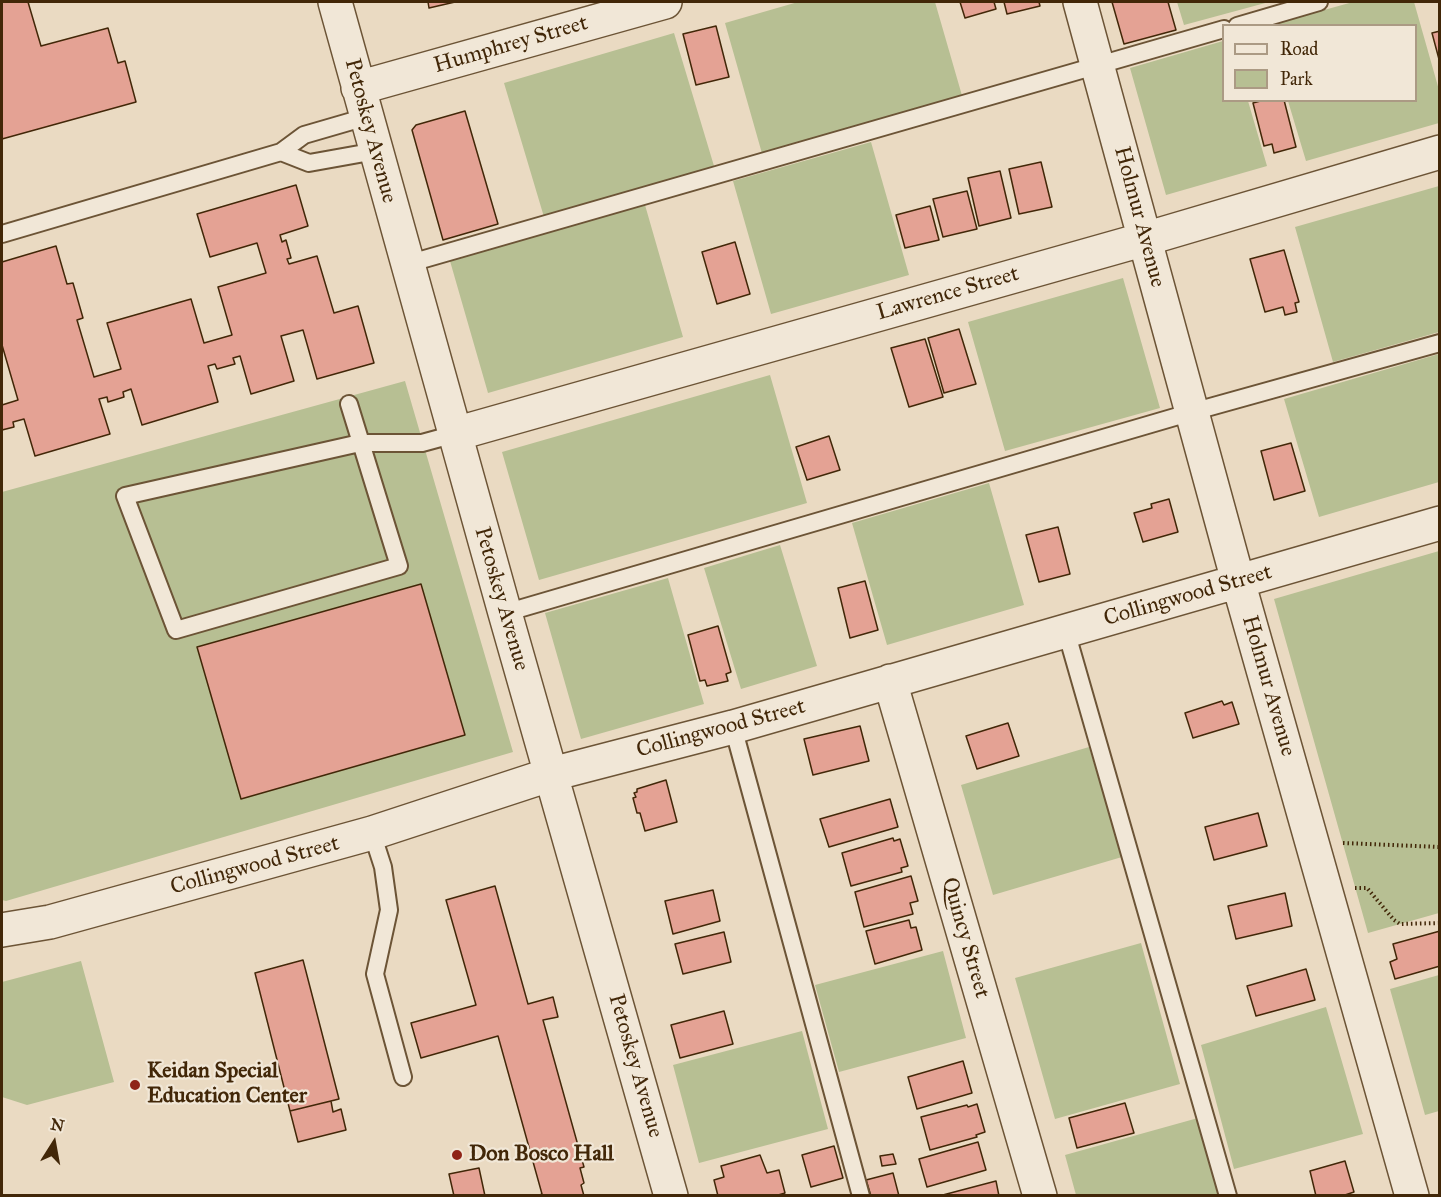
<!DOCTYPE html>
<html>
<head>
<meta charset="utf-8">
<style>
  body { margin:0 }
  #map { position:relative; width:1441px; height:1197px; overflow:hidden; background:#eadac2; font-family:"IM FELL Great Primer",serif }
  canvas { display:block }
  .frame { position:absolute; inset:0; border:3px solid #422708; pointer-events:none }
  .legend { position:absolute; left:1222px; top:24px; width:195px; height:78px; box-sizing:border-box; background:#f1e7d7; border:2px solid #ab9a84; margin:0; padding:8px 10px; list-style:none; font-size:18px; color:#422708 }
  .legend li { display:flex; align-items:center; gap:12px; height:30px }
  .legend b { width:30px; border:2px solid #ab9a84 }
  .north { position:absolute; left:24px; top:1113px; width:60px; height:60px; -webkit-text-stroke:4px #f1e7d7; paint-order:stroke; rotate:11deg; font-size:16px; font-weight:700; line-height:24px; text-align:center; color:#422708 }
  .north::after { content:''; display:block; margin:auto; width:21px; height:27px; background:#422708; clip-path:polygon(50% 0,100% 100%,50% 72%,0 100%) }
</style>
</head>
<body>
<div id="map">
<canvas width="1441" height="1197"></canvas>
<div class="frame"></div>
<ul class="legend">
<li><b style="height:8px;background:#f1e7d7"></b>Road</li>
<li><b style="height:16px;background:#b7bf93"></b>Park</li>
</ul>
<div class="north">N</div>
</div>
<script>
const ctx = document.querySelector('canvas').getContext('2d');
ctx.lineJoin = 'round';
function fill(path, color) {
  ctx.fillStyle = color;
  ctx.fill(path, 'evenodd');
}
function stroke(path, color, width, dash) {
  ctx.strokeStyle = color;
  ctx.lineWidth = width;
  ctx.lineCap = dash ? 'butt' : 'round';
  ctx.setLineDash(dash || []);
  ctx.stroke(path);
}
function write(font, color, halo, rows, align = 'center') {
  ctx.font = font + ' "IM FELL Great Primer",serif';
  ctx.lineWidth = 4.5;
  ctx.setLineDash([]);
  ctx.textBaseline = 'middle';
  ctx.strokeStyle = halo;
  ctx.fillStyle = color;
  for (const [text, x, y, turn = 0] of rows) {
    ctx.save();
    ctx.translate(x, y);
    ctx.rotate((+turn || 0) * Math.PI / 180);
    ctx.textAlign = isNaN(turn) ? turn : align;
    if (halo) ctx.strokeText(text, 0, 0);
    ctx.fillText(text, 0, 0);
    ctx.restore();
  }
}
fill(new Path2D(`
  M 798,2 L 935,2 L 963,99 L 763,157 L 725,23 Z
  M 1177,2 L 1269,2 L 1184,25 Z
  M 1353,2 L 1414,2 L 1439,90 L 1439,123 L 1306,161 L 1288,101 L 1416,100 L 1416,26 L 1270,25 Z
  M 674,33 L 714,166 L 544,217 L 504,83 Z
  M 1223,41 L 1224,100 L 1248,101 L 1267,166 L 1166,195 L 1130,68 Z
  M 871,142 L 909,275 L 771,314 L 733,181 Z
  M 1439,186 L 1439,332 L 1333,362 L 1295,227 Z
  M 645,205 L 683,337 L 488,393 L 450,261 Z
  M 1123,278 L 1160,408 L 1005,451 L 968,322 Z
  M 1439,354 L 1439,482 L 1319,517 L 1284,399 Z
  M 770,375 L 807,503 L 539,580 L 502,452 Z
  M 405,381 L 513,752 L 6,901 L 2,900 L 2,492 Z
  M 989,483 L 1024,605 L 887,645 L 852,523 Z
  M 780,545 L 817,666 L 741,689 L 704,568 Z
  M 1439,551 L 1439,913 L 1368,933 L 1274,599 Z
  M 668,578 L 704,704 L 581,739 L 545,613 Z
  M 1089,747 L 1122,857 L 993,895 L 961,785 Z
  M 1141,943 L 1180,1084 L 1055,1119 L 1015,978 Z
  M 943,951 L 966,1038 L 839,1072 L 815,985 Z
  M 81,961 L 114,1082 L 27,1105 L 2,1097 L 2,982 Z
  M 1439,975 L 1439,1111 L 1425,1115 L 1390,989 Z
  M 1326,1007 L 1363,1134 L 1234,1169 L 1201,1045 Z
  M 802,1031 L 828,1129 L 699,1163 L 673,1065 Z
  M 1198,1118 L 1220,1195 L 1076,1195 L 1065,1155 Z`), '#b7bf93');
const building = new Path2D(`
  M 2,2 L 28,2 L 41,46 L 108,28 L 118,63 L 125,61 L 136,102 L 2,139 Z
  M 428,2 L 455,2 L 429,8 Z
  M 960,2 L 994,2 L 996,9 L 965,18 Z
  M 1004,2 L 1039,2 L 1040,6 L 1007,14 Z
  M 1112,2 L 1168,2 L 1176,30 L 1124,44 Z
  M 716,26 L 729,77 L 696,85 L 683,34 Z
  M 1440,31 L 1440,63 L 1432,33 Z
  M 1264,100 L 1284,100 L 1296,147 L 1274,153 L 1272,144 L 1264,146 L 1253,103 Z
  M 465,111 L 498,224 L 443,240 L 412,130 L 416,125 Z
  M 1041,162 L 1052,207 L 1019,214 L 1009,169 Z
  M 1000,171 L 1011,218 L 979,226 L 968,178 Z
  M 296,185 L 308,226 L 280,235 L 282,242 L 286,240 L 291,258 L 287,259 L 289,264 L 317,256 L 334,313 L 358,306 L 374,363 L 317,379 L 303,330 L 281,336 L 294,381 L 251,394 L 240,356 L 233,358 L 235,364 L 217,369 L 215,364 L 208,366 L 218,402 L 142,425 L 131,389 L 123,392 L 124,397 L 108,402 L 107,397 L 99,399 L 110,434 L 35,456 L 24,419 L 13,422 L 14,427 L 2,430 L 2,405 L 18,400 L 2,345 L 2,262 L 56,246 L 67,284 L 73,283 L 83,318 L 77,320 L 94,377 L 121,369 L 107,323 L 191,299 L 204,343 L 232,335 L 218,287 L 266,273 L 257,243 L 210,257 L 197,214 Z
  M 967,191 L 977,229 L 943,237 L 933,199 Z
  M 930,206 L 939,240 L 905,248 L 896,215 Z
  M 735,242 L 750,294 L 717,304 L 702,252 Z
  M 1284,250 L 1299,302 L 1295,303 L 1297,312 L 1285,315 L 1283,307 L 1265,312 L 1250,259 Z
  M 959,329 L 976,384 L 944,393 L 928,338 Z
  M 925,339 L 943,397 L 909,407 L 891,348 Z
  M 829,436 L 840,470 L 807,480 L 796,447 Z
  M 1291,443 L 1305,491 L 1274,500 L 1261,451 Z
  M 1169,499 L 1178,532 L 1143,542 L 1134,513 L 1152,508 L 1151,504 Z
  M 1058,527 L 1070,574 L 1039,582 L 1026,535 Z
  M 865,581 L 878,630 L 850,638 L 838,588 Z
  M 421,584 L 465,735 L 241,799 L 197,647 Z
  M 718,626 L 731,672 L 726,674 L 728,681 L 707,686 L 705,680 L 700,681 L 688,635 Z
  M 1222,701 L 1224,705 L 1232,702 L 1239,724 L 1193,738 L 1185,713 Z
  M 1008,723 L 1019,756 L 977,769 L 966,736 Z
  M 860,726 L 869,761 L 813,775 L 804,739 Z
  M 666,780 L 677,822 L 645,831 L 640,813 L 637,813 L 633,798 L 636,797 L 634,793 L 637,792 L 637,789 Z
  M 890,799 L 898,827 L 829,847 L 820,819 Z
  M 1258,813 L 1267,846 L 1214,860 L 1205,827 Z
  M 893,838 L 894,841 L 900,839 L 908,866 L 901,868 L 902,872 L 851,886 L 842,853 Z
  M 911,876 L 918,901 L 910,903 L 913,914 L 864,927 L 855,892 Z
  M 495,886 L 528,1004 L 553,997 L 558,1017 L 543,1020 L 584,1167 L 580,1168 L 584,1183 L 581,1185 L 584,1196 L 537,1196 L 542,1194 L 498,1036 L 421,1058 L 411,1023 L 476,1005 L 446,900 Z
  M 713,890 L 720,921 L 673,934 L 665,901 Z
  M 1285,893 L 1292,926 L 1236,939 L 1228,906 Z
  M 909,920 L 911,928 L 916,927 L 922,950 L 875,964 L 866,931 Z
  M 1440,931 L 1440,966 L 1395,979 L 1390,962 L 1397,959 L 1393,944 Z
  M 724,932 L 731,962 L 683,974 L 675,944 Z
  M 303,960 L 339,1099 L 290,1111 L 255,973 Z
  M 1306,969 L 1315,1000 L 1256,1016 L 1247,986 Z
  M 724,1011 L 733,1044 L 680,1058 L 671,1025 Z
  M 963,1061 L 972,1093 L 917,1109 L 908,1077 Z
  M 331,1101 L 333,1112 L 341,1109 L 346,1130 L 298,1142 L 290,1111 Z
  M 1125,1103 L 1134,1133 L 1077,1148 L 1069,1118 Z
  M 977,1104 L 985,1132 L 976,1135 L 977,1137 L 930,1150 L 921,1117 L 967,1105 L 968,1107 Z
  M 978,1142 L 986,1170 L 927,1187 L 919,1159 Z
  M 834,1146 L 843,1178 L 811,1187 L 802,1155 Z
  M 893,1154 L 896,1164 L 882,1166 L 880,1156 Z
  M 760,1155 L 767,1173 L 779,1170 L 785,1193 L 775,1196 L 718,1196 L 714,1180 L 724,1177 L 721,1166 Z
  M 1345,1161 L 1354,1192 L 1342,1196 L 1316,1196 L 1310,1171 Z
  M 479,1168 L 485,1196 L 454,1196 L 449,1174 Z
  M 893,1173 L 899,1196 L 871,1196 L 866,1180 Z
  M 996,1181 L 999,1196 L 939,1196 Z`);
fill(building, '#e4a294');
stroke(building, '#422708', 1.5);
const lane = new Path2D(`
  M 1237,26 L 1319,2
  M 281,152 L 309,163 L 376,151
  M 2,234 L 281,152 L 304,135 L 366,117
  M 407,264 L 1224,29
  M 349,404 L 399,566 L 176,630 L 125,496 L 360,443 L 422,443 L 455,434
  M 505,613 L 1192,412 L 1440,343
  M 1066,631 L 1228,1196
  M 733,727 L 861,1196
  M 372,833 L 383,867 L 389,910 L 375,974 L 403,1077`);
const street = new Path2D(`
  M 335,2 L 505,613 L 671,1196
  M 1080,2 L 1238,581 L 1412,1196
  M 358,88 L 665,2
  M 455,434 L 1145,239 L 1440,152
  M 890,681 L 1040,1196
  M 2,930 L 50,922 L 372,833 L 552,774 L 733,727 L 1440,523`);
stroke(lane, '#6c5436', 20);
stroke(street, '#6c5436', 36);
stroke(new Path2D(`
  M 1343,843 L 1440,847
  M 1355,888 L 1367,888 L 1394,920 L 1400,924 L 1440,923`), '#422708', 4, [1.5, 3]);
stroke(lane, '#f1e7d7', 16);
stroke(street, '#f1e7d7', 33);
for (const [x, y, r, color] of [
  [135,1085,6,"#8f2418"],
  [457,1155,6,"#8f2418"]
]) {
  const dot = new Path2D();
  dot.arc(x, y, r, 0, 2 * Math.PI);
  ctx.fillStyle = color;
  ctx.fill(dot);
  stroke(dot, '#f1e7d7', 2);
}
write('22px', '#422708', '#f1e7d7', [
  ["Humphrey Street",511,45,-16],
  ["Petoskey Avenue",370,131,75],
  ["Holmur Avenue",1139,217,75],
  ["Lawrence Street",948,294,-16],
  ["Collingwood Street",1188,596,-16],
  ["Petoskey Avenue",501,599,74],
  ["Holmur Avenue",1268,686,74],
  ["Collingwood Street",721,729,-15],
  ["Collingwood Street",255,866,-15],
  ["Quincy Street",965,938,74],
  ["Petoskey Avenue",635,1066,74]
]);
write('bold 22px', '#422708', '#f1e7d7', [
  ["Keidan Special",147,1072],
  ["Education Center",147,1097],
  ["Don Bosco Hall",469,1155]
], 'left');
</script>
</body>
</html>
